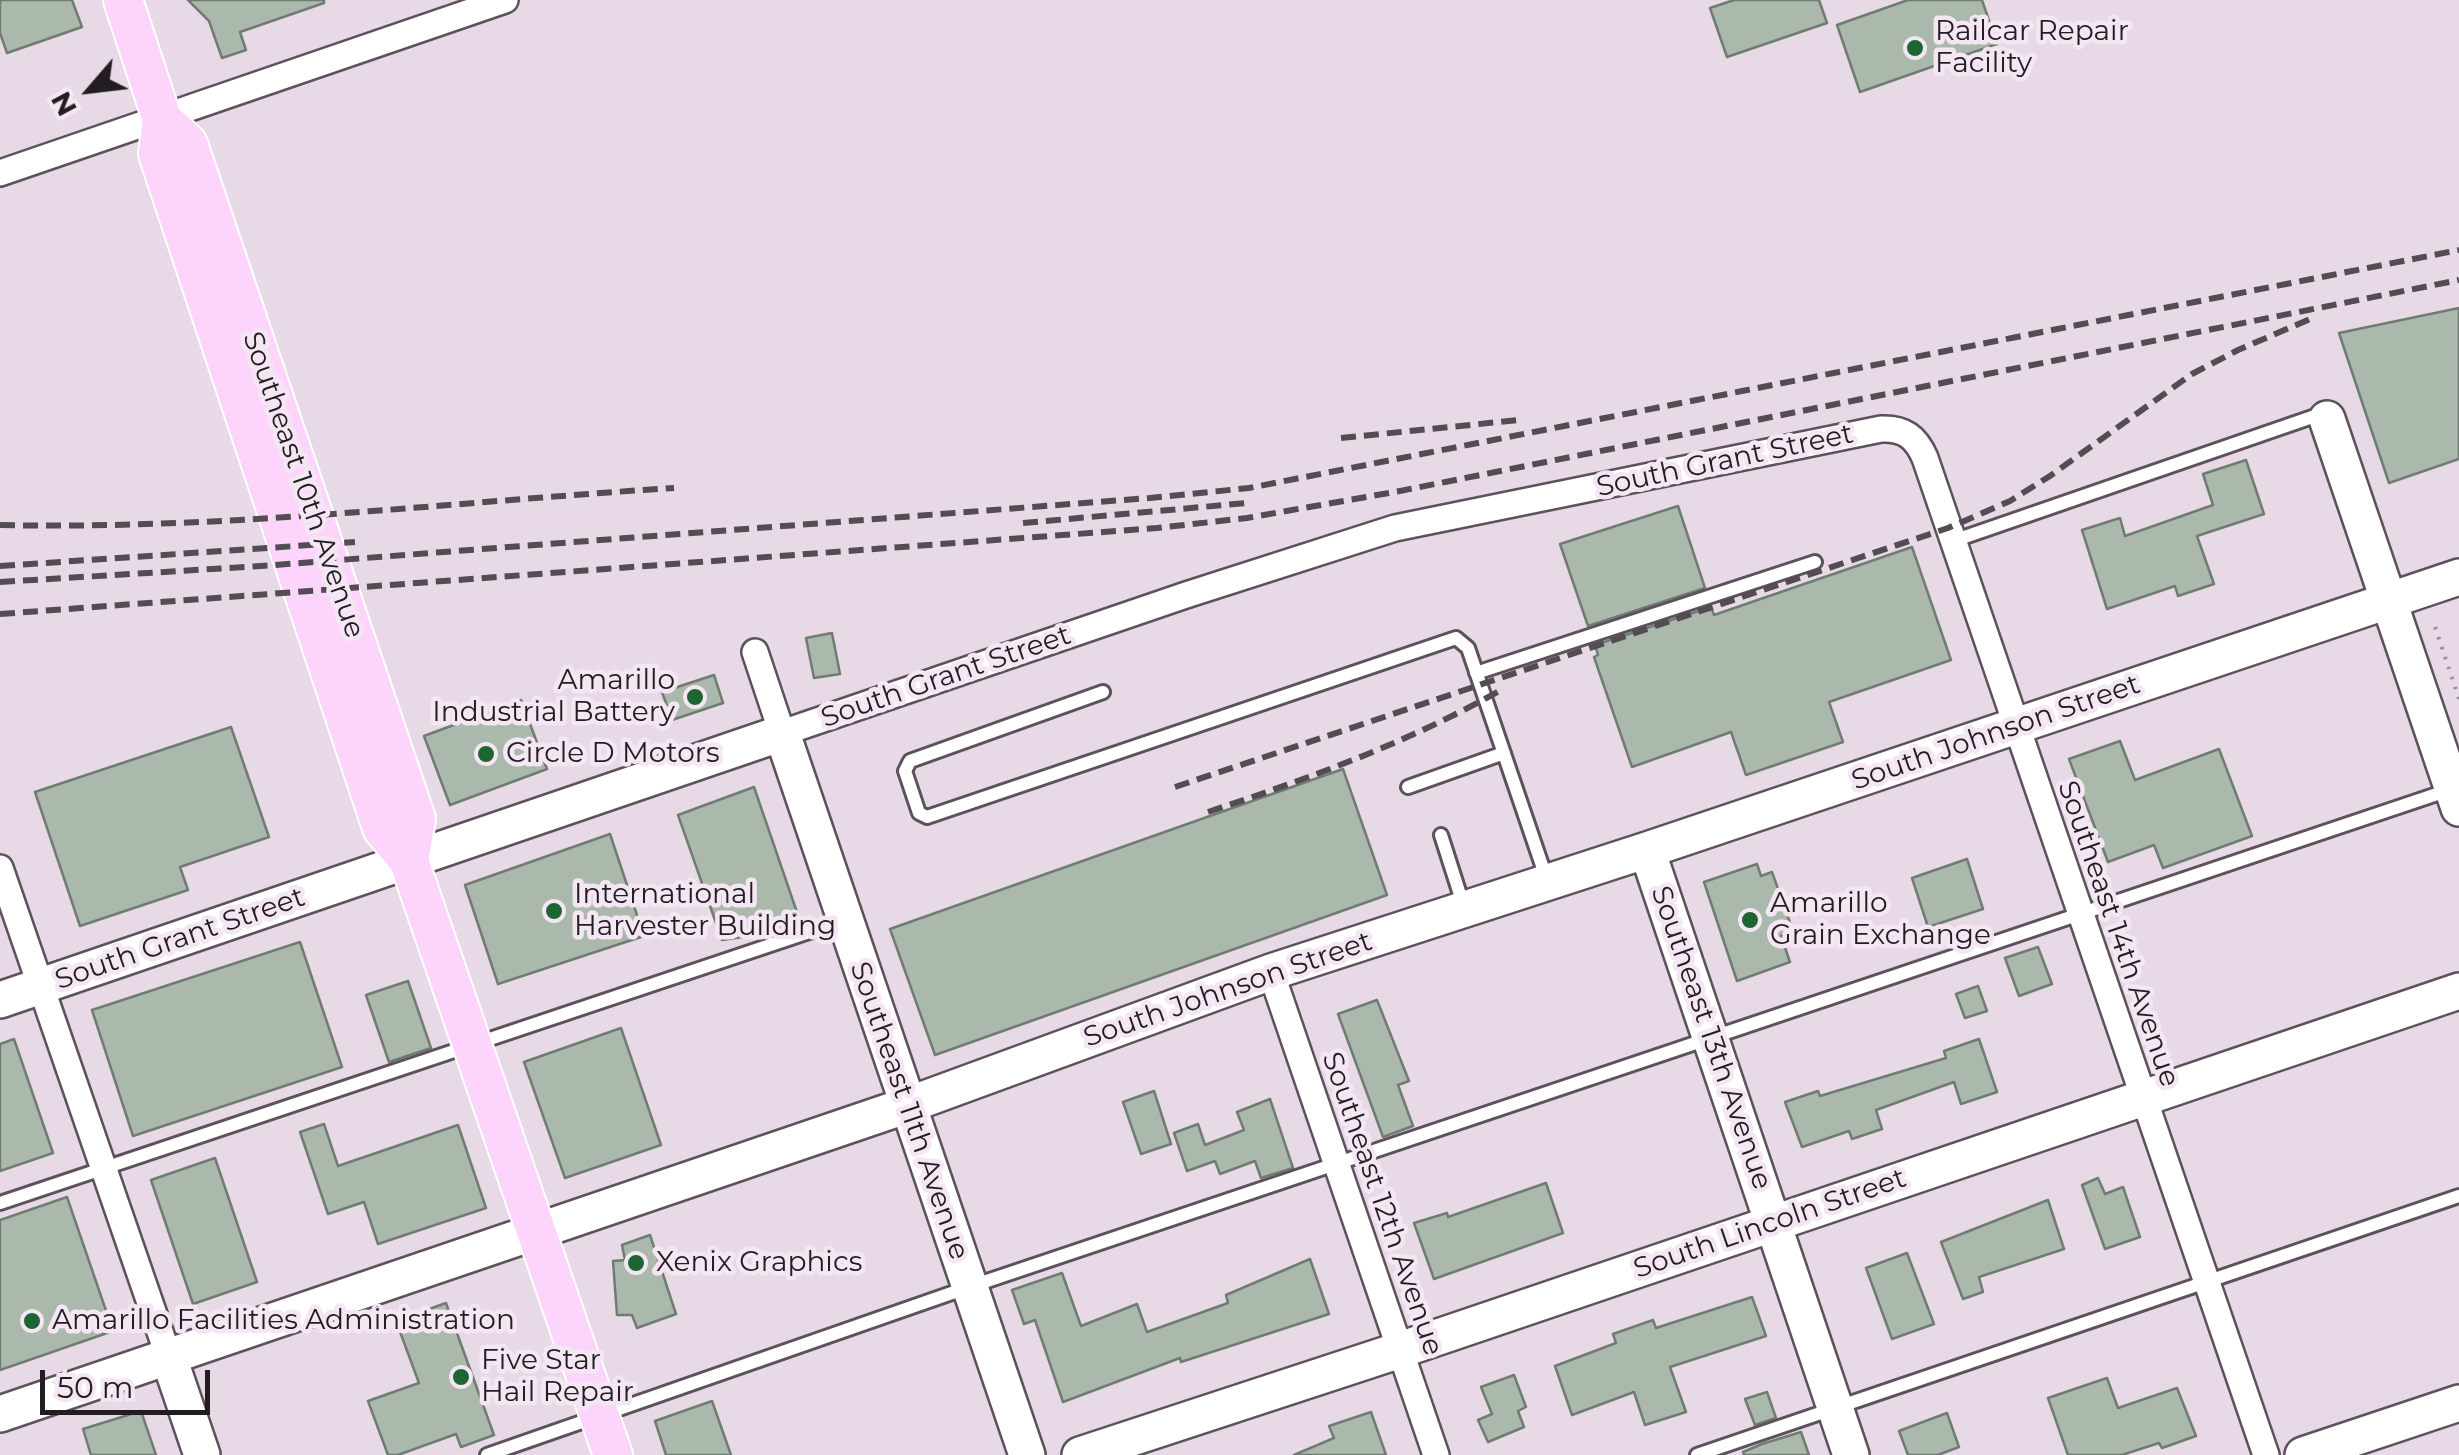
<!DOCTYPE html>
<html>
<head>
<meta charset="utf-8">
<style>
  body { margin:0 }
  #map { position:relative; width:2459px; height:1455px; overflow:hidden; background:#e7d9e6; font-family:Montserrat,sans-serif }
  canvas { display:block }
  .north { position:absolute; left:40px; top:40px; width:100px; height:100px; -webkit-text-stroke:8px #f4e6f3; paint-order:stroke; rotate:242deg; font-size:28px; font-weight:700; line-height:40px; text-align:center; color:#211d21 }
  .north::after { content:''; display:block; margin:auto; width:35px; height:45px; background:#211d21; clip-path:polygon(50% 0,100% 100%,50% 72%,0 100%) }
  .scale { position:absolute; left:40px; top:1370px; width:170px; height:45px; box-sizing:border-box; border:5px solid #211d21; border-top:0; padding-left:12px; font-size:30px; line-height:35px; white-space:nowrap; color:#211d21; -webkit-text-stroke:8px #f4e6f3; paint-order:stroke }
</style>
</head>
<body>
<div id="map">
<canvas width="2459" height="1455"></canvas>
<div class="north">N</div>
<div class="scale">50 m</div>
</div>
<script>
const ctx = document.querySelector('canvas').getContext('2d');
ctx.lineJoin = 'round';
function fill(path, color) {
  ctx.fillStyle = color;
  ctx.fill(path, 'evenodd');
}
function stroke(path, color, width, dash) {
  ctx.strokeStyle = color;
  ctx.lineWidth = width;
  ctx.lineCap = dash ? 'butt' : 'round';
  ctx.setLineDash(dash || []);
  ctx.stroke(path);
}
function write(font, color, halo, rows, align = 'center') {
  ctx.font = font + ' Montserrat,sans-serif';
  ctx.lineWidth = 9;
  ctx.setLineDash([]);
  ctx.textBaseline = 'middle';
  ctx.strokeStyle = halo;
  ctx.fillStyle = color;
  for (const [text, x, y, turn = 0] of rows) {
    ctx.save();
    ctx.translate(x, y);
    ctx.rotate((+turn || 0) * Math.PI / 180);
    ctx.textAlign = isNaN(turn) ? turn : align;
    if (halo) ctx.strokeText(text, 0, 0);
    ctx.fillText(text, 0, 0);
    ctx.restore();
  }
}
const building = new Path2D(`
  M 0,0 L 72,0 L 82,27 L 7,53 L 0,33 Z
  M 188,0 L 324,0 L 324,3 L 240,32 L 246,50 L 222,58 L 209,21 Z
  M 1734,0 L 1819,0 L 1827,23 L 1727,57 L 1710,8 Z
  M 1908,0 L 1982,0 L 1997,44 L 1860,92 L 1837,25 Z
  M 2459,308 L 2459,459 L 2389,483 L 2339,333 Z
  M 2246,460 L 2264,514 L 2197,536 L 2214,584 L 2178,596 L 2175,586 L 2107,609 L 2082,530 L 2120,518 L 2125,536 L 2213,505 L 2203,474 Z
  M 1678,506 L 1705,588 L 1588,626 L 1560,544 Z
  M 1912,547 L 1951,660 L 1829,702 L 1843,742 L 1746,775 L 1731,732 L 1632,767 L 1594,657 L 1598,655 L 1595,645 L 1711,607 L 1714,615 Z
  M 832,633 L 840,674 L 814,678 L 806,638 Z
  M 714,675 L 723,703 L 672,720 L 662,692 Z
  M 521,700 L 547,769 L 450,805 L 424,736 Z
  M 231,727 L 269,837 L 180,867 L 188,890 L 80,926 L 35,792 Z
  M 2120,741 L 2135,780 L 2219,749 L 2252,836 L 2163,868 L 2154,845 L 2108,862 L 2069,759 Z
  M 1343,769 L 1387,895 L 935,1055 L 890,929 Z
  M 754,787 L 801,924 L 778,932 L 722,940 L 678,815 Z
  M 610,834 L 644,936 L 498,984 L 465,885 Z
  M 1967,859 L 1983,909 L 1928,927 L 1912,878 Z
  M 1757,864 L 1761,876 L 1772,872 L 1793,931 L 1781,936 L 1790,962 L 1737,981 L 1704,882 Z
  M 300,942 L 342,1067 L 133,1136 L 92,1010 Z
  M 2038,947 L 2052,984 L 2019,996 L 2005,958 Z
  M 408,981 L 431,1048 L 389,1062 L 366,995 Z
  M 1978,986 L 1987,1011 L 1965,1018 L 1956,994 Z
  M 1377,1000 L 1409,1081 L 1398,1085 L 1413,1126 L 1383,1137 L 1338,1014 Z
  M 621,1028 L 661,1145 L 565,1178 L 524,1062 Z
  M 14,1039 L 53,1153 L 0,1171 L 0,1044 Z
  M 1979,1039 L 1997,1092 L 1961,1104 L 1954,1082 L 1876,1110 L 1882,1129 L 1852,1139 L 1849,1131 L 1802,1147 L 1785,1102 L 1818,1091 L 1820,1096 L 1946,1058 L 1944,1051 Z
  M 1154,1091 L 1171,1144 L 1141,1154 L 1123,1102 Z
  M 1270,1099 L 1293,1168 L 1261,1178 L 1255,1161 L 1220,1174 L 1215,1161 L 1187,1171 L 1174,1133 L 1198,1124 L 1205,1145 L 1244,1130 L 1237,1112 Z
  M 324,1124 L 338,1166 L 458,1125 L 486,1208 L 378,1244 L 364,1202 L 328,1214 L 300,1132 Z
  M 215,1158 L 257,1282 L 193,1304 L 151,1180 Z
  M 2098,1178 L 2105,1194 L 2123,1187 L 2140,1237 L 2105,1249 L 2082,1185 Z
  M 1546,1183 L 1563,1233 L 1434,1279 L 1414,1223 L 1447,1213 L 1448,1217 Z
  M 67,1197 L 113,1331 L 0,1370 L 0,1220 Z
  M 2048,1200 L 2064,1249 L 1979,1277 L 1983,1292 L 1963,1299 L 1941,1242 Z
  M 650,1235 L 676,1314 L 637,1328 L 632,1315 L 617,1315 L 613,1261 L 625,1260 L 622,1245 Z
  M 1907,1253 L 1934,1324 L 1892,1339 L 1866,1268 Z
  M 1310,1259 L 1329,1314 L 1181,1362 L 1180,1358 L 1063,1402 L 1035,1320 L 1024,1324 L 1012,1290 L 1062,1273 L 1081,1326 L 1137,1304 L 1147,1332 L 1228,1303 L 1226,1295 Z
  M 1752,1297 L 1766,1336 L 1670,1367 L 1686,1412 L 1645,1425 L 1634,1392 L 1572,1415 L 1555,1366 L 1616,1343 L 1613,1334 L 1653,1320 L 1656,1328 Z
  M 446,1303 L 494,1435 L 461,1447 L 456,1434 L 398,1455 L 388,1455 L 368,1401 L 419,1383 L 396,1321 Z
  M 1514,1375 L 1526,1407 L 1518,1411 L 1524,1427 L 1488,1442 L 1478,1420 L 1492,1414 L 1481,1387 Z
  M 2107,1378 L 2118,1408 L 2177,1388 L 2196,1436 L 2162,1448 L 2159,1443 L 2122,1455 L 2068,1455 L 2048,1398 Z
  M 1767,1392 L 1776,1418 L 1755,1425 L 1745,1399 Z
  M 712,1401 L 731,1455 L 666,1455 L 655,1421 Z
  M 141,1411 L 156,1455 L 91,1455 L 83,1429 Z
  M 1371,1412 L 1386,1455 L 1294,1455 L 1334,1438 L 1329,1426 Z
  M 1947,1413 L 1959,1447 L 1938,1455 L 1908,1455 L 1899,1431 Z
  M 1801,1432 L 1809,1455 L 1744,1455 L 1743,1452 L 1762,1444 Z`);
fill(building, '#abb9ad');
stroke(building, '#707c72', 2.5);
const lane = new Path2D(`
  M 1953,541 L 2318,415 L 2324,417
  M 1476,673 L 1815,562
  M 1103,692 L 910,761 L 905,771 L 919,813 L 927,817 L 1456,638 L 1468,648 L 1547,880
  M 1408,787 L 1504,753
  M 1441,835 L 1464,907
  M 0,1203 L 842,921
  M 487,1455 L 969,1287 L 2452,789
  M 1697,1455 L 2459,1196`);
const street = new Path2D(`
  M 0,173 L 505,0
  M 755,652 L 782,733 L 1186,595 L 1395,528 L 1881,429 C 1904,428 1916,437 1925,458 L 2266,1455
  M 0,868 L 168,1355
  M 1271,972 L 1436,1455`);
const secondary = new Path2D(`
  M 2327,419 L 2459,808
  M 1647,850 L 1851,1455
  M 0,1000 L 782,733 L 1027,1455
  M 168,1355 L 202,1455
  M 0,1414 L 908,1105 L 1271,972 L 1647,850 L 2459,577
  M 1080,1455 L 1400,1350 L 2459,991
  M 2303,1455 L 2459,1403`);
const primary = new Path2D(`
  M 123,0 L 162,119 L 158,154 L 382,828 L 409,861 L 613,1455
  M 162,119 L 188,144 L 416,819 L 409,861`);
stroke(lane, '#5d515c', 18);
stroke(street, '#5d515c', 30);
stroke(secondary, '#5d515c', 40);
stroke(primary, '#fff', 42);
stroke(new Path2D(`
  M 2435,627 L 2459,699`), '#9b919b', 4, [2.5, 8]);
stroke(lane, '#fff', 12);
stroke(street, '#fff', 25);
stroke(secondary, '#fff', 35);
stroke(primary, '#fdd4fb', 38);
stroke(new Path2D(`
  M 1341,438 L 1519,420
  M 1023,523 L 1247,503
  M 0,525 C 225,530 450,502 674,488
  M 0,566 L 355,542
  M 0,582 L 261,566 L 1150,498 L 1249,488 L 2459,250
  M 0,614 L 1157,528 L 1247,518 L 1400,491 L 2459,280
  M 1175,787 L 1948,528 L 2010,501 L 2050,476 L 2192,374 L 2238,350 L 2310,319
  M 1208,812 C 1310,778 1407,743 1501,690`), '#534c52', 6, [15, 8]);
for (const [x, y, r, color] of [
  [1915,48,10,"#1d6634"],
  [695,697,10,"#1d6634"],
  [486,754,10,"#1d6634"],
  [554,911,10,"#1d6634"],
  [1750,920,10,"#1d6634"],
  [636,1263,10,"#1d6634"],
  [32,1321,10,"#1d6634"],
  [461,1377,10,"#1d6634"]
]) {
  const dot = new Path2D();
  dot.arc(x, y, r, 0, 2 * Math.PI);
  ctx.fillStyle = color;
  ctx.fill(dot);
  stroke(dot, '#f4e6f3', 4);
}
write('28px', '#211d21', '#f4e6f3', [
  ["Railcar Repair",1935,32],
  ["Facility",1935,64],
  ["Amarillo",675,681,"right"],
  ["Industrial Battery",675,713,"right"],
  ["Circle D Motors",506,754],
  ["International",574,895],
  ["Harvester Building",574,927],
  ["Amarillo",1770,904],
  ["Grain Exchange",1770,936],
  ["Xenix Graphics",656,1263],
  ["Amarillo Facilities Administration",52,1321],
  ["Five Star",481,1361],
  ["Hail Repair",481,1393]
], 'left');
write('28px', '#211d21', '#f4e6f3', [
  ["South Grant Street",1725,461,-12],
  ["Southeast 10th Avenue",303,485,71],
  ["South Grant Street",946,677,-19],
  ["South Johnson Street",1996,733,-19],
  ["Southeast 14th Avenue",2118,934,71],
  ["South Grant Street",180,939,-19],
  ["South Johnson Street",1228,990,-19],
  ["Southeast 13th Avenue",1711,1038,71],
  ["Southeast 11th Avenue",909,1111,71],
  ["Southeast 12th Avenue",1382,1204,71],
  ["South Lincoln Street",1770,1224,-19]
]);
</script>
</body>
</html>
